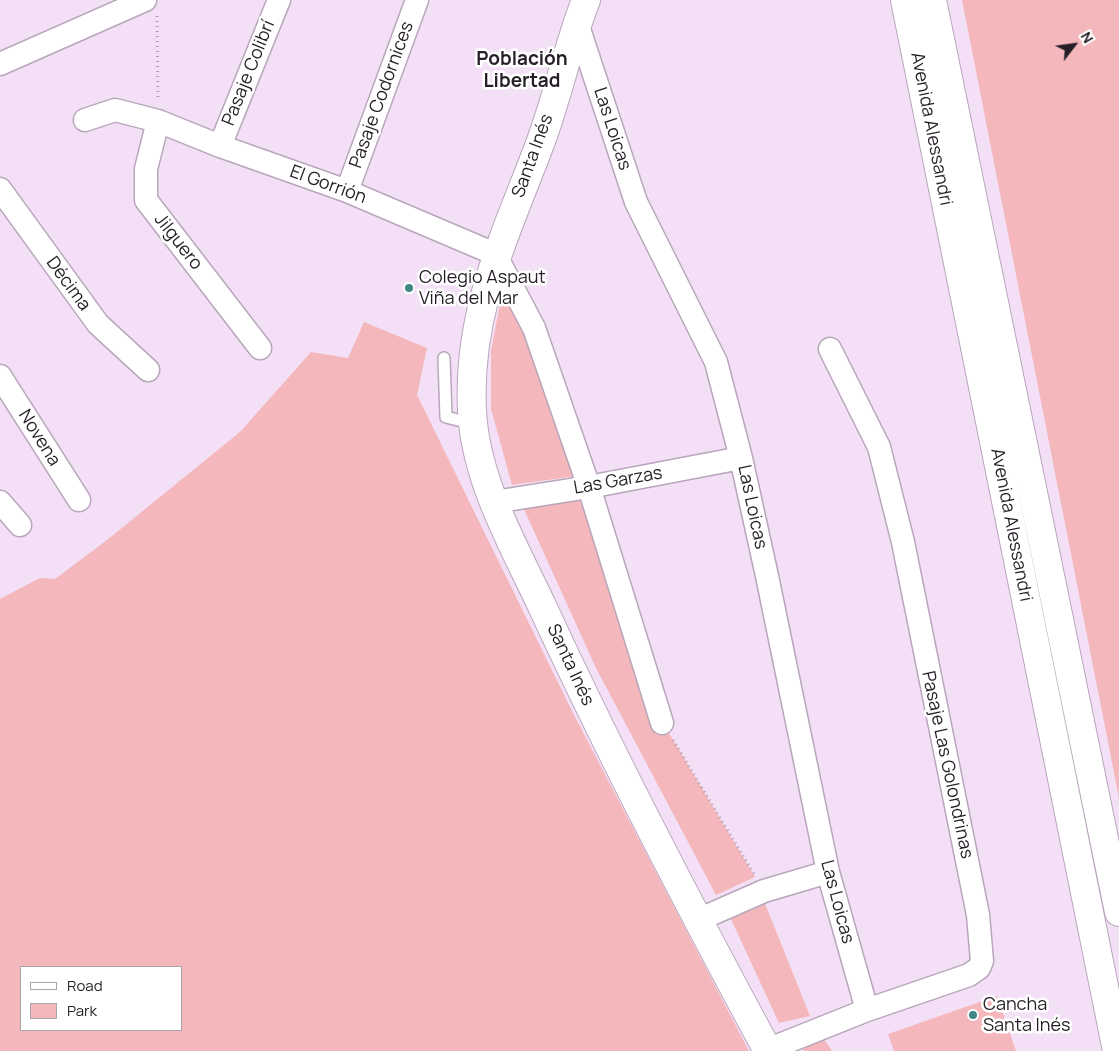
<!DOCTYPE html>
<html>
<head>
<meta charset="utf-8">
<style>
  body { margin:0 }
  #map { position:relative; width:1119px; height:1051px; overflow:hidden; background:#f3e0f6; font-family:Manrope,sans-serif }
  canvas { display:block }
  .legend { position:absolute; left:20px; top:966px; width:162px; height:65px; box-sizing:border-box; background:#fff; border:1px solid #a8a5a8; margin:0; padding:6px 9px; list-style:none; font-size:15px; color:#251e26 }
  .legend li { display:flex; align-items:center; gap:10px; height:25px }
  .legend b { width:25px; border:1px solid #a8a5a8 }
  .north { position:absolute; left:1049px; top:20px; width:50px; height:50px; -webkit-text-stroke:4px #fff; paint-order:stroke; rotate:60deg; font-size:14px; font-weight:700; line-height:20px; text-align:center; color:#251e26 }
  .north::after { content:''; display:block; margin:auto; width:18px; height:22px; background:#251e26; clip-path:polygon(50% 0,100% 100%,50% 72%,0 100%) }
</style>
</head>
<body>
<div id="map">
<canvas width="1119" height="1051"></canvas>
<ul class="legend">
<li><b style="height:6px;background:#fff"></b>Road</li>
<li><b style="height:14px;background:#f4b7bb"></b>Park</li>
</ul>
<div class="north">N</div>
</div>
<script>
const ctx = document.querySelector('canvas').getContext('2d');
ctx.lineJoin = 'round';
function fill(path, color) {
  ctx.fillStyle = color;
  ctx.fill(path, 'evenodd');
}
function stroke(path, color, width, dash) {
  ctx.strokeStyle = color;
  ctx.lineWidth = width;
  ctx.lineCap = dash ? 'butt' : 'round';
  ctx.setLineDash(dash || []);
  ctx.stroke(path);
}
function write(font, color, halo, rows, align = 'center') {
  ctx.font = font + ' Manrope,sans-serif';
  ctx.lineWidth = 5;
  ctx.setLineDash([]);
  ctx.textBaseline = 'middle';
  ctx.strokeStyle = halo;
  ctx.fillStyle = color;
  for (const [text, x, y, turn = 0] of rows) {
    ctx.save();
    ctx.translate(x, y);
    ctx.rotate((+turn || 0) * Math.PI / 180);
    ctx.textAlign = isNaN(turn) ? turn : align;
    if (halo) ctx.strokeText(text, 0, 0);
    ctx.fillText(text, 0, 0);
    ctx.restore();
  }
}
fill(new Path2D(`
  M 962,0 L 1119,0 L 1119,798 Z
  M 504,282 L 529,335 L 576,476 L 512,485 L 491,409 L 491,351 Z
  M 364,322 L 427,348 L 417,395 L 572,711 L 749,1051 L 0,1051 L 0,599 L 40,578 L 55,579 L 107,540 L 240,432 L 311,352 L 348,358 ZM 21,967 L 181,967 L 181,1030 L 21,1030 Z
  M 592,498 L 657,713 L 755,877 L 716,895 L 595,666 L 523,507 Z
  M 764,901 L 810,1016 L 779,1023 L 730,917 Z
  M 997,996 L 1016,1051 L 894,1051 L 888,1034 Z
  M 824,1039 L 832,1051 L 804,1051 L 802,1048 Z`), '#f4b7bb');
const lane = new Path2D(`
  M 444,358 L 446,417 L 474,424`);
const street = new Path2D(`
  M 577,23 L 636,202 L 716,362 L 741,458 L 767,576 L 828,872 L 867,1010
  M 0,64 L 145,0
  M 85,120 L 115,110 L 158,121 L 220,146 L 347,191 L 495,254 L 534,328 L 589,487 L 662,723
  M 158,121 L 146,169 L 146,200 L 260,348
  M 220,146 L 279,0
  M 0,189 L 98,324 L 148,370
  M 347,191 L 417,0
  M 0,376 L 79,500
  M 0,502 L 20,525
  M 494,502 L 589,487 L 741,458
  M 698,920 L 764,891 L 828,872
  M 767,1050 L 867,1010 L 969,975 L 979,968 L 982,961 L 978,915 L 903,542 L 879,447 L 830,349`);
const secondary = new Path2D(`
  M 586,0 C 568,46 558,95 541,141 C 507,232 467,310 472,410 C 475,480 514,546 543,608 C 612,758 689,905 768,1051`);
const primary = new Path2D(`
  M 905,0 L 1117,1051
  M 932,0 L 1119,912`);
stroke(lane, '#b8a6bb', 14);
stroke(street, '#b8a6bb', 25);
stroke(secondary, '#b8a6bb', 30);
stroke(primary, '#b8a6bb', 30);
stroke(new Path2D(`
  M 157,16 L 158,100
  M 673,740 L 754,874`), '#ad9eaf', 3, [1, 4]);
stroke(lane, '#fff', 11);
stroke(street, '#fff', 22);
stroke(secondary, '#fff', 28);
stroke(primary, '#fff', 28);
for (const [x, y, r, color] of [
  [409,288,5,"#3f8784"],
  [973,1015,5,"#3f8784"]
]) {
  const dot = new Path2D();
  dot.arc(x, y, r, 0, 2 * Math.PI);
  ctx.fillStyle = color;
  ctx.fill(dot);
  stroke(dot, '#fff', 2);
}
write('18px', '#251e26', '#fff', [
  ["Pasaje Colibrí",249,73,-68],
  ["Pasaje Codornices",382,95,-70],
  ["Las Loicas",612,129,72],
  ["Avenida Alessandri",931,129,79],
  ["Santa Inés",533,156,-70],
  ["El Gorrión",328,185,20],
  ["Jilguero",178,242,52],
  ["Décima",68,284,54],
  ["Novena",39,438,58],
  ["Las Garzas",618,481,-10],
  ["Las Loicas",752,507,78],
  ["Avenida Alessandri",1011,525,79],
  ["Santa Inés",570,665,65],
  ["Pasaje Las Golondrinas",947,765,78],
  ["Las Loicas",837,902,75]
]);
write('18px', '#251e26', '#fff', [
  ["Colegio Aspaut",419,278],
  ["Viña del Mar",419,299],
  ["Cancha",983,1005],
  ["Santa Inés",983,1026]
], 'left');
write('bold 19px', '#251e26', '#fff', [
  ["Población",522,60],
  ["Libertad",522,82]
]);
</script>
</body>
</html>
